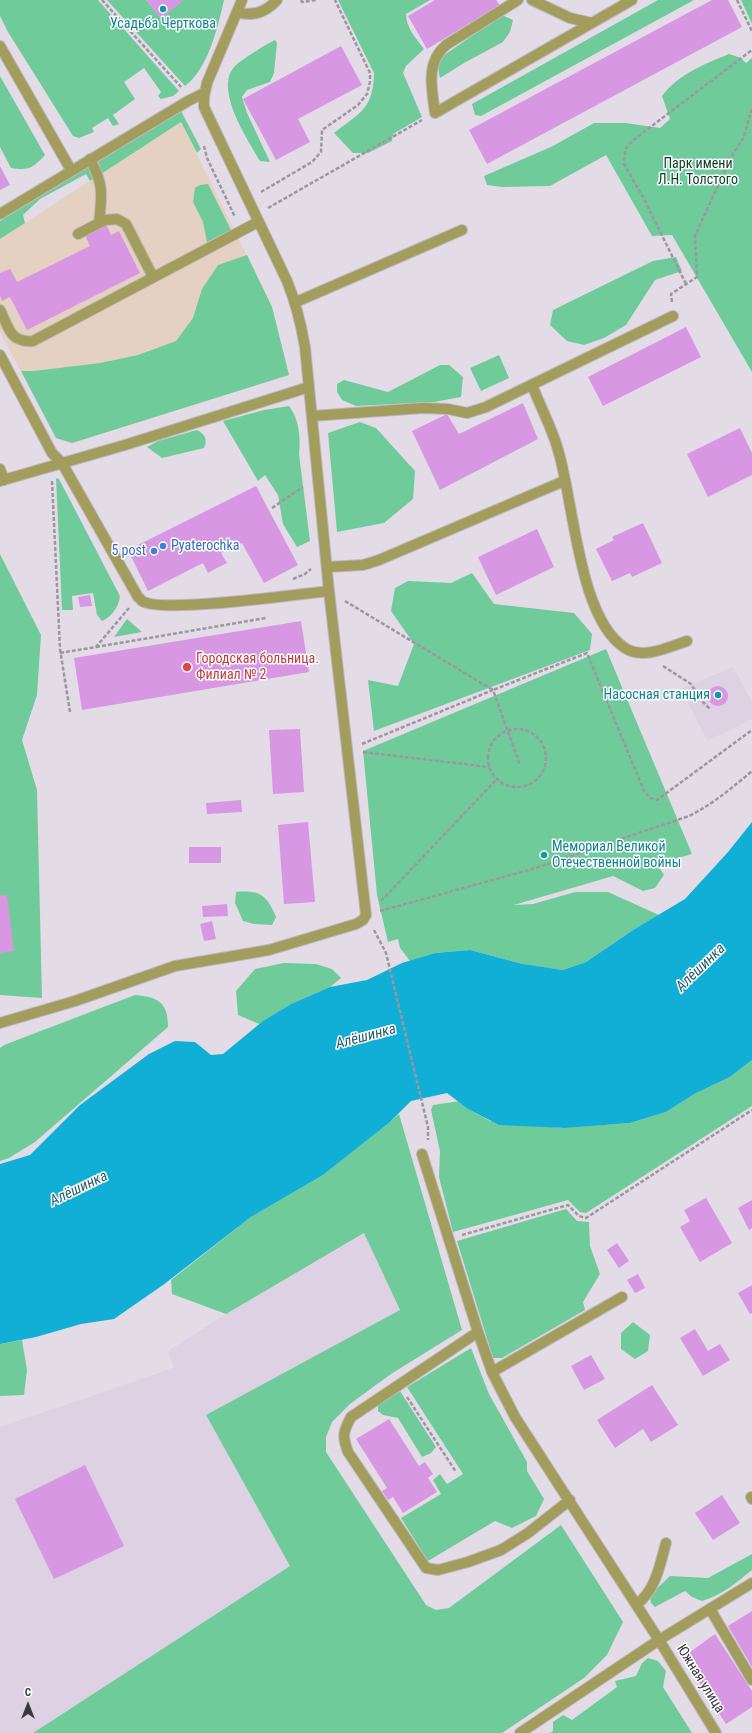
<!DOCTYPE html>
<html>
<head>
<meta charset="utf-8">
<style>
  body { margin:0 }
  #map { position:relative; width:752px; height:1733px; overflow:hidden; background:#e3dce7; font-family:"Roboto Condensed",sans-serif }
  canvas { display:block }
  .north { position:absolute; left:8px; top:1685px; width:40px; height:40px; -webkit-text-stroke:3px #fff; paint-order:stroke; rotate:0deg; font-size:11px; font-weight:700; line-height:16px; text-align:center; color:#3a373c }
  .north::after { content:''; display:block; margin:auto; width:14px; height:18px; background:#3a373c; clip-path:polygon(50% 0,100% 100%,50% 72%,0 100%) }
</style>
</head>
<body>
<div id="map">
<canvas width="752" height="1733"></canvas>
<div class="north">С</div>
</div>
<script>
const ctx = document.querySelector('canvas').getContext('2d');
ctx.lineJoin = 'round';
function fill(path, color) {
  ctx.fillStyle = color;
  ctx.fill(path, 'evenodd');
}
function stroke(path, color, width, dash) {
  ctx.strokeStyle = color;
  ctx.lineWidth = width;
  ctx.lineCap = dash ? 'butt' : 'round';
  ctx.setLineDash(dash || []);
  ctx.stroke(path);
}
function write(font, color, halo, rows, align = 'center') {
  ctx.font = font + ' "Roboto Condensed",sans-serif';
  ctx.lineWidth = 3;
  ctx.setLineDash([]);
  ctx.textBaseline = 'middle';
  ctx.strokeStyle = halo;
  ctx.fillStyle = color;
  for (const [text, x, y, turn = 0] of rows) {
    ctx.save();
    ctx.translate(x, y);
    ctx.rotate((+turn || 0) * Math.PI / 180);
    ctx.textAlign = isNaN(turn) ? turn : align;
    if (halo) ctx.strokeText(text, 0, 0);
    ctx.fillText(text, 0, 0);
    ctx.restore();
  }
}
fill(new Path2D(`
  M 733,667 L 752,701 L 752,719 L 707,741 L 681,689 Z
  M 365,1233 L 400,1311 L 206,1415 L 290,1566 L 33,1733 L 0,1733 L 0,1427 L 174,1368 L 168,1351 L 226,1314 Z`), '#ddd1e3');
fill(new Path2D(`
  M 181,122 L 272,307 L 289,375 L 72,443 L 56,438 L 0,332 L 0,239 Z`), '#e5d1c2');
fill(new Path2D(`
  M 0,0 L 98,0 L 179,91 L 173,96 L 161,99 L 158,96 L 161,92 L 144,68 L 124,82 L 135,99 L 113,115 L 119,124 L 113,126 L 108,118 L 92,128 L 94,132 L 79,138 L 73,136 L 8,32 L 0,16 Z
  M 107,0 L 146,0 L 161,18 L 183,0 L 224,0 C 218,27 208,69 185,86 Z
  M 338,0 L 430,0 L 406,14 C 406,28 416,38 424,49 L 406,66 L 403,73 L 422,117 L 393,134 L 392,141 L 368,153 L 353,153 L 334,133 C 361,112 373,109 374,73 Z
  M 658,0 L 694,0 L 481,116 L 475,115 L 472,104 Z
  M 741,0 L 752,0 L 752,24 Z
  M 502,15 L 513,20 L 510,32 L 503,42 L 464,63 L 440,78 C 438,69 437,63 443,56 Z
  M 275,40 L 277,43 L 274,73 L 270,82 L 247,90 L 242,97 L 247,113 L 270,162 L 260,161 C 248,140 212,87 236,65 C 243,59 266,44 275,40 Z
  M 729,54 L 741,58 L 746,63 L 752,58 L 752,372 L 672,235 L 652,236 L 606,155 L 550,186 L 502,187 L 487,185 L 484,176 L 553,146 L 594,123 L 626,123 L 660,128 L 670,119 L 662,96 C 679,74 704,64 729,54 Z
  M 0,76 L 45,155 C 33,168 29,171 11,168 L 0,147 Z
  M 180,109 L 201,149 L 197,153 L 181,122 L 101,174 L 94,160 Z
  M 89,163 L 96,177 L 90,181 L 86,174 L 40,199 L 23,215 L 25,223 L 0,239 L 0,221 Z
  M 208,184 L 231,230 L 207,242 L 203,222 L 193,202 L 195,188 L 200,185 Z
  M 247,255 L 272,307 L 289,375 L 72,443 L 56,438 L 21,371 L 34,371 L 100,363 L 138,355 L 176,341 L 193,318 L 202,289 L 218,265 Z
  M 676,257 L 682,271 L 655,280 L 626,325 L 604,338 L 584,345 L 567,341 L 550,325 L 553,310 L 653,261 Z
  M 499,355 L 509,378 L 481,391 L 470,368 Z
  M 440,365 L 449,365 L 463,377 L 461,397 L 434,402 L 356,406 L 342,400 L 337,392 L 337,384 L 344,380 L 388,392 Z
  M 289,406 C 299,418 301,439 299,454 L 310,541 L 297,547 L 283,524 L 278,495 L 265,475 L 258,481 L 223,421 L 264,410 Z
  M 360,422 L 376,428 L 415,471 L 413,499 L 384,523 L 337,532 L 328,433 Z
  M 197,430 C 205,434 208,440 204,448 L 162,458 L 147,447 L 158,441 Z
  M 56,478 L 59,479 L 120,596 C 119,606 112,617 102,621 L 97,615 L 93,593 L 72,596 L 73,610 L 62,610 Z
  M 0,554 L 41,635 L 37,695 L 22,740 L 37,790 L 42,998 L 0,995 Z
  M 472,573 L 494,604 L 574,613 L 592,634 L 590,650 L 374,731 L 368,680 L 398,686 L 414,644 L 391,611 L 395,588 L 408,581 L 451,583 Z
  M 127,619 L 142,632 L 114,637 Z
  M 606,649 L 692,854 L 657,864 L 664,875 L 655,888 L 643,891 L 613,876 L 514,905 L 533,904 L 575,892 L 608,892 L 659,915 L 633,930 L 586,962 L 563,970 L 527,965 L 470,950 L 435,953 L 410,961 L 400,948 L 398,939 L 388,942 L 377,895 L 363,751 Z
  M 236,892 C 260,890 267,895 276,917 L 272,925 L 254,924 L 243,921 L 235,903 Z
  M 284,963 L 316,964 L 332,969 L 341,978 L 330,987 L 291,1004 L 259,1024 L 238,1015 L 236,991 L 255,969 Z
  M 135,995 C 158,997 168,1002 168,1027 L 35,1142 L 9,1158 L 0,1161 L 0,1048 L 4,1045 Z
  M 752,1060 L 752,1106 L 586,1213 L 580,1212 L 568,1200 L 453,1232 L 439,1177 L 440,1151 L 431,1110 L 433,1105 L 460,1101 L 468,1109 L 490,1121 L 561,1128 L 630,1123 L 666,1112 L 696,1093 L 730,1077 Z
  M 399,1114 L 462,1330 L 391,1374 L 350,1404 L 332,1422 L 326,1437 L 326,1452 L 426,1605 L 436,1610 L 449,1608 L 561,1525 L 623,1622 L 607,1655 L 584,1678 L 502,1733 L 33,1733 L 290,1566 L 206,1415 L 400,1310 L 364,1233 L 226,1314 L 172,1294 L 171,1280 L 251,1217 L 323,1175 L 389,1123 Z
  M 566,1209 L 577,1221 L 589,1222 L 590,1246 L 600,1274 L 583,1302 L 585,1310 L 502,1358 L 493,1358 L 457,1241 Z
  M 633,1322 L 650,1335 L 648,1351 L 635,1359 L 621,1349 L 621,1333 Z
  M 22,1340 L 27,1370 L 24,1395 L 0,1396 L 0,1344 Z
  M 471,1348 L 489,1394 L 527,1462 L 527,1471 L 544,1499 L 536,1516 L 512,1528 L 495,1521 L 428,1561 L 401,1518 L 441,1494 L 433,1480 L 440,1474 L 447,1484 L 463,1474 L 407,1387 Z
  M 400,1391 L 436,1447 L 431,1453 L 422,1457 L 398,1418 L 383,1415 L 378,1411 L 378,1405 Z
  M 752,1554 L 752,1570 C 736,1583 722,1595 702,1601 L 692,1597 L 685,1591 L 655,1607 L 651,1603 L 650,1595 L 670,1576 L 708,1578 Z
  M 648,1658 L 658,1661 L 666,1671 L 663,1687 L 692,1733 L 550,1733 L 553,1731 L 553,1722 L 563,1715 L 572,1720 L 617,1687 L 615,1681 L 636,1676 L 642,1663 Z`), '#70cb9b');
fill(new Path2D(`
  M 752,822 L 752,1060 L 730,1077 L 696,1093 L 666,1112 L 630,1123 L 565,1128 L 499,1125 L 468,1109 L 447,1093 L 411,1101 L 389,1123 L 323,1175 L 251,1217 L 163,1285 L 114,1319 L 81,1324 L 36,1337 L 0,1344 L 0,1164 L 30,1155 L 80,1105 L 149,1054 L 175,1041 L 195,1042 L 211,1055 L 223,1054 L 263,1021 L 291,1004 L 330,987 L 367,980 L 402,963 L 435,953 L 470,950 L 523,964 L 563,970 L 586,962 L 633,930 L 685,899 L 728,852 Z`), '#11afd5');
fill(new Path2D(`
  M 146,0 L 183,0 L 161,19 Z
  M 435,0 L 496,0 L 500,5 L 427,49 L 408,16 Z
  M 712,0 L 728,0 L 742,27 L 487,164 L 469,130 Z
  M 341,46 L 362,85 L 298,119 L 310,142 L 276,160 L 243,99 Z
  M 0,166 L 10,185 L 0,190 Z
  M 106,224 L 111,235 L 119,231 L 140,273 L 27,330 L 10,297 L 2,301 L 0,296 L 0,273 L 10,269 L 17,282 L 90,246 L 85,235 Z
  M 686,327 L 701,357 L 603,406 L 588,377 Z
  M 523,403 L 538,439 L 440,490 L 412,431 L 447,414 L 459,434 Z
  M 740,428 L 752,453 L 752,475 L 708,497 L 687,454 Z
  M 256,486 L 298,565 L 264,583 L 242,543 L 221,553 L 227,563 L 217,568 L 208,573 L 203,563 L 148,591 L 128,550 Z
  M 643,523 L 662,563 L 632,577 L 630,573 L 612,581 L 596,549 L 614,540 L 612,537 Z
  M 537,529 L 554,567 L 496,595 L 478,557 Z
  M 90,595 L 92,606 L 80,607 L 78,597 Z
  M 301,621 L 309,672 L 82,710 L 74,658 Z
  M708 696a10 10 0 1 1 20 0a10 10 0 1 1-20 0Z
  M 300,729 L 304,792 L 273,794 L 269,730 Z
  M 241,800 L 242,812 L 207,814 L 206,803 Z
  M 308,822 L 315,902 L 284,904 L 278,825 Z
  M 189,847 L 221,847 L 221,863 L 189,863 Z
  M 7,895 L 14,951 L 0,953 L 0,896 Z
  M 227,904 L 228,916 L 203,917 L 202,906 Z
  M 212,921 L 216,939 L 204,941 L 200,924 Z
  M 706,1198 L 732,1243 L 700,1262 L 680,1227 L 690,1221 L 684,1210 Z
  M 752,1200 L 752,1228 L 749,1230 L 738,1208 Z
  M 617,1243 L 629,1261 L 619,1268 L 607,1250 Z
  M 638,1274 L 645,1288 L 635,1293 L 627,1280 Z
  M 752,1285 L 752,1313 L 750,1314 L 738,1293 Z
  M 695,1329 L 708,1351 L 720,1344 L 730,1360 L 703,1376 L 680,1338 Z
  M 591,1355 L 605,1379 L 584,1390 L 571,1366 Z
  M 652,1385 L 678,1425 L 651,1442 L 643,1429 L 615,1448 L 597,1420 Z
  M 389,1419 L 419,1466 L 425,1462 L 433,1474 L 428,1478 L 437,1492 L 403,1513 L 393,1497 L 388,1500 L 382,1491 L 387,1488 L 356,1439 Z
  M 85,1465 L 124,1546 L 54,1579 L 15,1499 Z
  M 722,1495 L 740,1523 L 713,1540 L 695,1513 Z
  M 752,1611 L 752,1667 L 728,1626 Z
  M 715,1634 L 752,1691 L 752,1707 L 726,1724 L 683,1657 Z`), '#d797e3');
const service = new Path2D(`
  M 0,46 L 71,170
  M 296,302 L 462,230
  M 0,355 L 52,453 L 62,463 L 138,597 C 140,598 141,600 142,601 C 162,614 300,594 329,591
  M 0,469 L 4,480
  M 0,481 L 125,445 L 309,387
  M 422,1154 L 478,1332 L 492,1372 L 515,1417 L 659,1640 L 520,1733
  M 478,1332 L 351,1417 C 343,1432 342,1436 348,1452 L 426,1568 L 438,1570 L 468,1562 L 501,1550 L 528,1533 L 570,1500
  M 492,1372 L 622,1297
  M 751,1497 L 752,1499
  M 637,1604 C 656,1590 660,1564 666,1543
  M 710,1609 L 752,1680`);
const minor = new Path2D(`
  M 518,0 L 446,45 C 425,63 432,89 435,113 L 632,0
  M 532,0 L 570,18 L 592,23
  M 237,12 C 253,17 266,12 277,0
  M 90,159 C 104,185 102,194 99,223
  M 0,214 L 188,101 L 204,93
  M 78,234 L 105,220 L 117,219 L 126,224 L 153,277
  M 0,310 C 9,328 10,343 33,341 L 258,222
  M 532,385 C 540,406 552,428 558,450 C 574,501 578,618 625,648 C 643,660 669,647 687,641
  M 312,416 L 423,408 L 448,409 L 467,413 L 486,407 L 673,316
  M 327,567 L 363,565 L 379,560 L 564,481
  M 0,1023 L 75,1001 L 175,966 L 269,950 L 356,924 L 363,920 L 366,915 L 329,591 L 305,347 C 301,324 296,303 287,281 L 204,107 L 204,97 L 207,83 L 242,0
  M 716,1733 L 659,1640 L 752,1583`);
stroke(service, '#beb8c1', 12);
stroke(minor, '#beb8c1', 12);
stroke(new Path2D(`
  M 102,0 L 181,87
  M 301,0 L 302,2 L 316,0
  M 737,0 L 752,31
  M 204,146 L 207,158 L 235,217
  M 261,192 L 312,162 L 321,152 L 322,130 L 358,105 L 367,94 L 370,82 L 370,73 L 335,0
  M 268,208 L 422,120
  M 686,284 L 644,199 L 624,164 L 625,150 L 632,141 L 752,50
  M 672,302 L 671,294 L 697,277 L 695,236 L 730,159 L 744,137 L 752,108
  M 52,481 L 60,649 L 70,712
  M 272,508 L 303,487
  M 293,579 L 305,574 L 311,569
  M 345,601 L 493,690 L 587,653 L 644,791 L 650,798 L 657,800 L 752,730
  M 96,647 L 266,618
  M 60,653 L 96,647 L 129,608
  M 663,666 L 691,684 L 701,700 L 710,709
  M488 758a29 29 0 1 1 58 0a29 29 0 1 1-58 0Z
  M 362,744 L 493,690 L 520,765
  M 363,752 L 489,767
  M 381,901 L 497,779
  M 380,911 L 529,870 L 689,816 C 713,804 732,788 752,771
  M 374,930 L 386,953 L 428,1127 L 428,1140
  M 462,1235 L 568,1205 L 579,1216 L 586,1218 L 752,1110
  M 407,1397 L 456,1472`), '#9c979f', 2.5, [4, 2]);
stroke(service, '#a29c5d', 10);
stroke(minor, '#a29c5d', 10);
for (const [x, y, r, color] of [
  [163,9,4,"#0f9aa8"],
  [163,546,4,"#3f7fe0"],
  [154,551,4,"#3f7fe0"],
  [187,667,5,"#e0444e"],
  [718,695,4,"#0f9aa8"],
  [544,855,4,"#0f9aa8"]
]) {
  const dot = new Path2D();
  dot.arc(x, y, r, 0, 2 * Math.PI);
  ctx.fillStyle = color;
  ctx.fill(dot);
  stroke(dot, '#fff', 1.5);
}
write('14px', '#0d838f', '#fff', [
  ["Усадьба Черткова",163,24],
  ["Насосная станция",710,695,"right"],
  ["Мемориал Великой",552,847,"left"],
  ["Отечественной войны",552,863,"left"]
]);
write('14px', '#0c3a25', '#fff', [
  ["Парк имени",698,164],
  ["Л.Н. Толстого",698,180]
]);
write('14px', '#366cbe', '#fff', [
  ["Pyaterochka",171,546],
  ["5 post",146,551,"right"]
], 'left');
write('14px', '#be3a42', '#fff', [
  ["Городская больница.",196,659],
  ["Филиал № 2",196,675]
], 'left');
write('14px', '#3a373c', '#fff', [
  ["Южная улица",700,1679,58]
]);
write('italic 15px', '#285d6e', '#fff', [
  ["Алёшинка",701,968,-44],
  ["Алёшинка",366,1037,-15],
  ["Алёшинка",79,1189,-26]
]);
</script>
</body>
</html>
